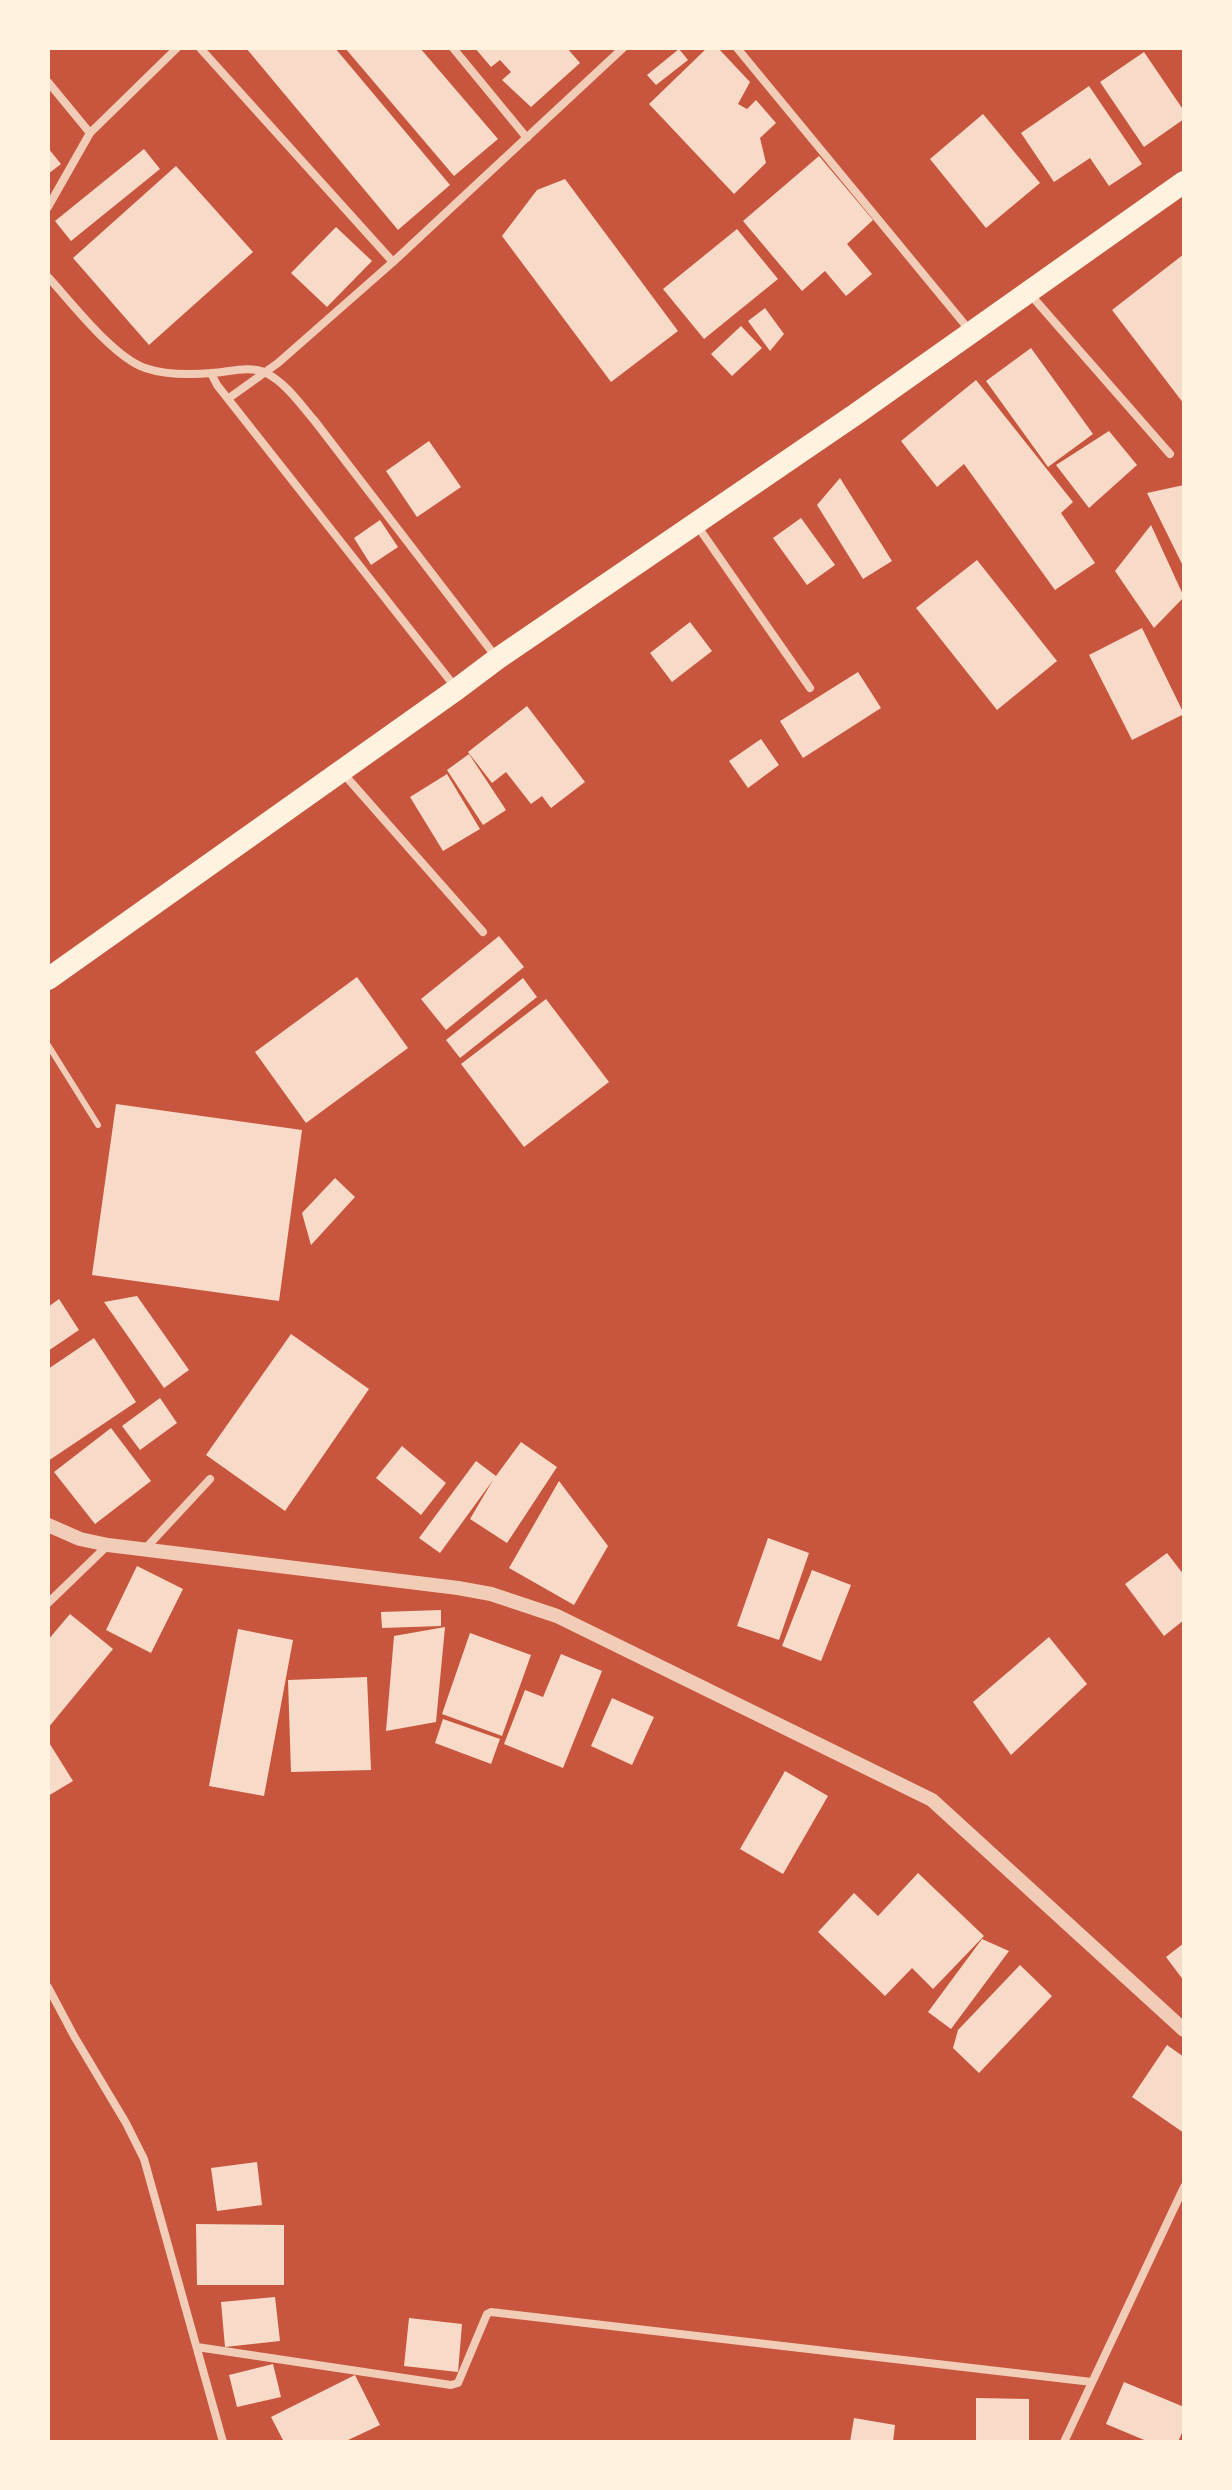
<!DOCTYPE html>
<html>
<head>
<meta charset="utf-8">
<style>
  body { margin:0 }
  #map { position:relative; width:1232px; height:2490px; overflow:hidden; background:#c8553d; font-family:"Open Sans",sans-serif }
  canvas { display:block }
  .frame { position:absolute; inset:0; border:50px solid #fff3e0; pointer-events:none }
</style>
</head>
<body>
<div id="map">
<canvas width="1232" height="2490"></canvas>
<div class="frame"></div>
</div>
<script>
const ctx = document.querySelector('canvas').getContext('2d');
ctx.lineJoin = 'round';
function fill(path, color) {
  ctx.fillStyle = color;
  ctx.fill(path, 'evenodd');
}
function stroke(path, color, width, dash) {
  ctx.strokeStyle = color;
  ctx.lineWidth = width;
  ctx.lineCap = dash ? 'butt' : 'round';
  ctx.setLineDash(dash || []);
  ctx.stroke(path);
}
fill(new Path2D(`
  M 246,48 L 335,48 L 450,185 L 398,230 Z
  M 345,48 L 420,48 L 498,139 L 454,176 Z
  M 475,48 L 567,48 L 580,63 L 531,107 L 502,80 L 511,72 L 500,60 L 491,67 Z
  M 707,48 L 718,48 L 750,82 L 738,104 L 747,109 L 756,100 L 776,123 L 760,138 L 766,163 L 734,194 L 649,104 Z
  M 679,49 L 688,60 L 656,85 L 647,75 Z
  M 1144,52 L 1184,111 L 1184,119 L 1144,147 L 1100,82 Z
  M 1089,86 L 1142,164 L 1109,186 L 1090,158 L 1054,182 L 1021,133 Z
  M 983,114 L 1040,183 L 986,228 L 930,159 Z
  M 48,148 L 61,164 L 48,174 Z
  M 144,149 L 160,169 L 71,241 L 55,221 Z
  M 819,156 L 873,220 L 847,244 L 872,274 L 846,296 L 825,271 L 802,291 L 743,221 Z
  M 176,166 L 253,252 L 149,345 L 73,258 Z
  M 565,179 L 678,331 L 611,382 L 502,236 L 537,190 Z
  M 336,227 L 372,261 L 327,307 L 291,273 Z
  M 737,229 L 778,279 L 704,339 L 663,289 Z
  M 1184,254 L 1184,404 L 1112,310 Z
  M 765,308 L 784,334 L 770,351 L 748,321 Z
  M 741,326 L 762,348 L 732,376 L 711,354 Z
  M 1031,348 L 1093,434 L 1048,467 L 986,381 Z
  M 976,380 L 1073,502 L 1061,513 L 1095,563 L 1055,590 L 964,464 L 937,487 L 901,441 Z
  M 1109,431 L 1137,465 L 1089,508 L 1056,465 Z
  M 429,441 L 461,487 L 417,517 L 386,471 Z
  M 840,478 L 892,561 L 863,579 L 817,505 Z
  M 1184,485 L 1184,568 L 1147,493 Z
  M 801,518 L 835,565 L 807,585 L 773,538 Z
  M 380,520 L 398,547 L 371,565 L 354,538 Z
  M 1151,525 L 1184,597 L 1154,628 L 1115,571 Z
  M 977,560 L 1057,661 L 997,710 L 916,608 Z
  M 690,622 L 712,651 L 672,682 L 650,653 Z
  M 1142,628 L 1184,714 L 1132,740 L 1089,655 Z
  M 858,672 L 881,708 L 803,758 L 780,721 Z
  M 527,706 L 585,782 L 551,808 L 542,796 L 531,804 L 506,772 L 492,783 L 468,752 Z
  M 761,739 L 779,765 L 748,788 L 729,761 Z
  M 469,754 L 506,810 L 483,825 L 447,770 Z
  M 447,774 L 480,829 L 443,851 L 410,797 Z
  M 499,936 L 524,967 L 446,1030 L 421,999 Z
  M 357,977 L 408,1048 L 306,1123 L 255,1052 Z
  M 523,978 L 537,997 L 460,1058 L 446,1040 Z
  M 546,999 L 609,1082 L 524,1147 L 461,1064 Z
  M 116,1104 L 302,1130 L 279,1301 L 92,1275 Z
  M 335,1178 L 355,1197 L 311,1245 L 302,1213 Z
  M 137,1296 L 189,1370 L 164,1388 L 104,1302 Z
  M 59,1299 L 79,1330 L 48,1351 L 48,1307 Z
  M 291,1334 L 369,1389 L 285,1511 L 206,1455 Z
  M 94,1338 L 136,1402 L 48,1461 L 48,1369 Z
  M 160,1398 L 177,1423 L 140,1450 L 122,1426 Z
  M 111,1428 L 151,1481 L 95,1524 L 54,1472 Z
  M 521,1442 L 557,1467 L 507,1543 L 470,1519 L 493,1480 L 440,1553 L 419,1538 L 476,1461 L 496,1476 Z
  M 402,1446 L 446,1483 L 421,1515 L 376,1478 Z
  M 559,1481 L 608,1546 L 574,1605 L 509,1568 Z
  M 768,1538 L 809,1553 L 779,1640 L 737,1626 Z
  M 1167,1553 L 1184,1575 L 1184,1620 L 1164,1636 L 1125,1584 Z
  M 137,1566 L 183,1589 L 151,1653 L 106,1630 Z
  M 812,1570 L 851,1585 L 821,1661 L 782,1646 Z
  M 441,1610 L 441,1626 L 382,1628 L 381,1612 Z
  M 70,1614 L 113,1649 L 48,1728 L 48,1640 Z
  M 445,1627 L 436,1722 L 386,1731 L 394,1636 Z
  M 238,1629 L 293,1640 L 264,1796 L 209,1786 Z
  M 470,1633 L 531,1655 L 502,1736 L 442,1714 Z
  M 1049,1637 L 1087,1684 L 1011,1755 L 973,1702 Z
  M 561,1654 L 602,1671 L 563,1768 L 504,1744 L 525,1690 L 543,1697 Z
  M 367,1677 L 371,1770 L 291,1772 L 288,1680 Z
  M 612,1698 L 654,1717 L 632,1765 L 591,1746 Z
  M 443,1719 L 500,1739 L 491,1764 L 435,1743 Z
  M 48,1741 L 73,1781 L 48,1796 Z
  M 785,1771 L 828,1796 L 783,1874 L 740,1849 Z
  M 918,1873 L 984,1936 L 933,1989 L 912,1968 L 885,1996 L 818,1932 L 854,1893 L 878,1916 Z
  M 982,1939 L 1009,1951 L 951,2029 L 928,2012 Z
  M 1184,1943 L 1184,1981 L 1166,1957 Z
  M 1020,1965 L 1052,1996 L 979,2073 L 953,2048 L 958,2030 Z
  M 1167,2045 L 1184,2057 L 1184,2133 L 1132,2097 Z
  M 257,2162 L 262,2205 L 217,2211 L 211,2168 Z
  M 196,2224 L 284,2225 L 284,2285 L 197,2285 Z
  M 275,2297 L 280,2341 L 225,2347 L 221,2302 Z
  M 409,2318 L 462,2324 L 458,2372 L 404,2366 Z
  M 273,2364 L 281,2397 L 237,2407 L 229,2375 Z
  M 355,2375 L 380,2425 L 344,2442 L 284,2442 L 271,2417 Z
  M 1124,2382 L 1184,2407 L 1184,2428 L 1178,2442 L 1149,2442 L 1106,2424 Z
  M 976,2398 L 1029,2399 L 1029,2442 L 976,2442 Z
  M 854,2418 L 895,2425 L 893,2442 L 850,2442 Z`), '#f7dbc8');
stroke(new Path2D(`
  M 48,1045 L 98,1125`), '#f1ccb7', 6);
stroke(new Path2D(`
  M 200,48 L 393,262 L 278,363 L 229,398
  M 453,48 L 527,138
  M 737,48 L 971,332
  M 48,82 L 90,133 L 48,207
  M 90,133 L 177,48
  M 393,262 L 623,48
  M 48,277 C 72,303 113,357 145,368 C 166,375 190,375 212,373 C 229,372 250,365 266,373 C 286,383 300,404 314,420 L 496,657
  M 1029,293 L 1170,454
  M 211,373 L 217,385 L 456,688
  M 696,524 L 810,688
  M 342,772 L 483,932
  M 144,1550 L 210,1479
  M 48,1603 L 108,1545
  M 48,1987 L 74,2036 L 126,2123 L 144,2159 L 223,2442
  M 197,2347 L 451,2385 L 458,2383 L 487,2314 L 491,2312 L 1092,2382
  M 1064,2442 L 1184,2187`), '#f1ccb7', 8);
stroke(new Path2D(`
  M 48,1525 L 80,1539 L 108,1545 L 458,1588 L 491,1594 L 557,1616 L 932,1800 L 1184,2030`), '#f1ccb7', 14);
stroke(new Path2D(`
  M 48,979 L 457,689 L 497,659 L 856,414 L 1184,182`), '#fff3e0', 22);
</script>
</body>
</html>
